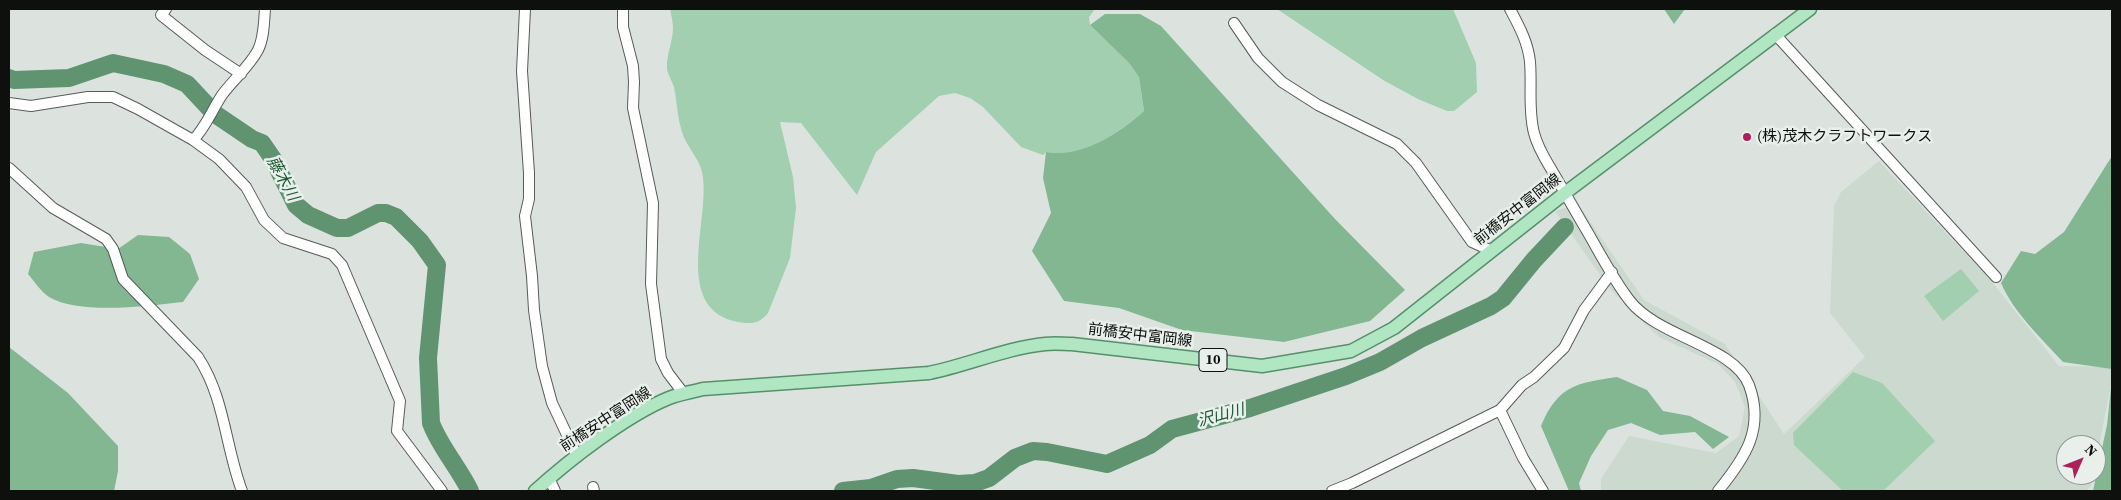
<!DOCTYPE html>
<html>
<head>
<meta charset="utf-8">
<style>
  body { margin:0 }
  #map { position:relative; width:2121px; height:500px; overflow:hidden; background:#dce3de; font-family:"Source Serif 4",serif }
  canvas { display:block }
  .frame { position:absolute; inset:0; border:10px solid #0e100e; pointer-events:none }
  .north { position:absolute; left:2056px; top:435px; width:50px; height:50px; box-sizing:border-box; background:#e9f0eb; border:1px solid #919693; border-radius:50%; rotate:46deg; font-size:14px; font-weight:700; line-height:20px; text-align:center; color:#0e100e }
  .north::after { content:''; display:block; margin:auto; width:18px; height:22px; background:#ae205b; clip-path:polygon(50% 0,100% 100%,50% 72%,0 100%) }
</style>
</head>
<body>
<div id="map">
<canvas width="2121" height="500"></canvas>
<div class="frame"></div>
<div class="north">N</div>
</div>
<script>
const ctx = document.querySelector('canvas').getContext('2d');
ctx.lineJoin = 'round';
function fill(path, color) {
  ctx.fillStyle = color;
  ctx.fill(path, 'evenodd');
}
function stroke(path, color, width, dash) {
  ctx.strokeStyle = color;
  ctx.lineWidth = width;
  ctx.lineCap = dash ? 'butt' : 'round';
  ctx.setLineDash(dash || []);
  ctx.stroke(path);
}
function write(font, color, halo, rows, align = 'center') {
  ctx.font = font + ' "Source Serif 4","Noto Sans JP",serif';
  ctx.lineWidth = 5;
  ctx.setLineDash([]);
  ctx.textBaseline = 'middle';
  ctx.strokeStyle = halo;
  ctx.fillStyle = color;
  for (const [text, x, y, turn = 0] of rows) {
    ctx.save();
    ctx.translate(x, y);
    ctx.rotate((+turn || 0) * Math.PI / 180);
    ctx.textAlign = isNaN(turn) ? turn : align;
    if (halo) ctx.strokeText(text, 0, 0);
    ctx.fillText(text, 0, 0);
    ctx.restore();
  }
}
fill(new Path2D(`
  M 1879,161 L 1992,282 L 2059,366 L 2112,367 L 2112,379 L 2096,462 L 2096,445 L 2066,445 L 2066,475 L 2093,475 L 2091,486 L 2086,491 L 1601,491 L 1601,479 L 1629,436 L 1716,453 L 1739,436 L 1745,407 L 1735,382 L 1718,364 L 1659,337 L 1610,289 L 1555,211 L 1578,204 L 1644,300 L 1725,344 L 1784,434 L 1865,357 L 1830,313 L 1834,206 L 1841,192 Z`), '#cbd9cf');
fill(new Path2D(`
  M 670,9 L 1095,9 L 1089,17 L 1090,25 L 1129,63 L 1139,77 L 1144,111 C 1117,134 1083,158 1046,152 L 1043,155 L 1021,147 L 983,107 L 970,98 L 955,93 L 939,96 L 876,152 L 857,195 L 801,123 L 780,122 L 793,177 L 796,208 L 790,258 L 768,313 C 759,324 752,324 738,322 C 670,309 712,217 702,172 C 699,158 686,146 682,132 C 677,117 677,101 674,87 C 672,81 668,75 667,69 C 666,56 673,41 673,28 C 673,21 671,15 670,9 Z
  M 1277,9 L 1453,9 L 1476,63 L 1477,92 L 1454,111 L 1447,111 L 1418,99 L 1383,80 Z
  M 1961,269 L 1979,291 L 1943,321 L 1924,296 Z
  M 1853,372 L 1882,383 L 1935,441 L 1883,491 L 1843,491 L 1794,445 L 1793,433 Z`), '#a1cfaf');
fill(new Path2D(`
  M 1664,9 L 1685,9 L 1674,24 Z
  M 1105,14 L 1140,14 L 1161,26 L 1335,219 L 1405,290 L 1370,321 L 1284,342 L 1182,330 L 1119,308 L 1064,301 L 1032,251 L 1051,213 L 1043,178 L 1046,152 C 1082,158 1118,134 1144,111 L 1139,77 L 1129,63 L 1090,25 Z
  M 2112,156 L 2112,369 L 2063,362 C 2041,338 2014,313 2001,283 L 2021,251 L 2035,254 L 2064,232 Z
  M 138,235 L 169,237 L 190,254 L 199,279 L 183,302 C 148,306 79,315 49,297 C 41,292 34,281 28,274 L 34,252 L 81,243 L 118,249 Z
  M 9,347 L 68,393 L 118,446 L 118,471 L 114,491 L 9,491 Z
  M 1617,377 L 1647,390 L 1663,411 L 1690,416 L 1729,437 L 1713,449 L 1695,432 L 1660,435 L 1631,423 L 1608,430 L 1591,456 L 1579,483 L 1581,491 L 1569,491 L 1541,426 C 1558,385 1577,383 1617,377 Z
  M 2112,378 L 2112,491 L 2093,491 L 2107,425 Z`), '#82b792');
stroke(new Path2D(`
  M 9,78 L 14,80 L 69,78 L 113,63 L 164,74 L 187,84 L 215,114 L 252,139 L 262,143 L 273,159 L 296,205 L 308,215 L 337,228 L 348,228 L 378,213 L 386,213 L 396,217 L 420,241 L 437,265 L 428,358 L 431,423 C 440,447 459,468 470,491
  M 843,491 L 871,488 L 897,479 L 913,478 L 958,484 L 975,483 L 989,478 L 1015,458 L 1033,451 L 1047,452 L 1107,464 L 1150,445 L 1172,429 L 1250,408 L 1346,376 L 1380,362 L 1422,338 L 1491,306 L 1503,298 L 1534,260 L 1565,227`), '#609471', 18);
const minor = new Path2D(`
  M 166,9 L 161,15 L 205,50 L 241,74
  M 525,9 L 522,71 L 529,173 L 529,199 L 525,216 L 532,276 L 534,310 L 542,366 L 552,403 L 577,456
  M 623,9 L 623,27 L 633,66 L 634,82 L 633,108 L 653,203 L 651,284 L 661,359 L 668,373 L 684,394
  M 1510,9 C 1519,26 1528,42 1530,62 C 1532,86 1528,110 1534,133 C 1538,149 1546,160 1554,174 C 1564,191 1574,209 1584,226 C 1599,251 1612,278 1630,301 C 1658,337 1734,346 1749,385 C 1765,429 1745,458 1718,491
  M 1234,23 L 1258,58 L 1282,82 L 1318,105 L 1397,144 L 1416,163 L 1472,242 L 1492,251
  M 1775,34 L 1996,277
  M 9,103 L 31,106 L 88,97 L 113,97 L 138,109 L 193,140 L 219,159 L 246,187 L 264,220 L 283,238 L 332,254 L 342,265 L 400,401 L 397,431 L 442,491
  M 193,140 C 206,127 212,110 222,95 C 233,80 249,67 258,50 C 264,38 264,22 265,9
  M 9,168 L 53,208 L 106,239 L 113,249 L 123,279 L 198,357 C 225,398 225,446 242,491
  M 1500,410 L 1523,458 L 1543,491
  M 549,478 L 555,491
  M 593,487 L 594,491
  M 1332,491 L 1352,483 L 1500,410 L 1522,385 L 1534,377 L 1564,348 L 1584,310 L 1612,272`);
const major = new Path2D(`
  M 535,491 C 569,460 627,415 669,398 C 679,394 692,392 703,389 L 929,373 C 968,365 1006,348 1045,344 C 1054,343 1064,344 1072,344 L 1262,366 L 1351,351 L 1394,328 L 1565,193 L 1810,9`);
stroke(minor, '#565c58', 12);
stroke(major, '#569069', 15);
stroke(minor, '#fff', 10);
stroke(major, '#b0e6c2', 12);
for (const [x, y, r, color] of [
  [1747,137,5,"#ae205b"]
]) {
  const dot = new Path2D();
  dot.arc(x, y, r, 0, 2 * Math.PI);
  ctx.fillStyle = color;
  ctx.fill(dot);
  stroke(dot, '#e9f0eb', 2);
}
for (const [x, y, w] of [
  [1213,360,28]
]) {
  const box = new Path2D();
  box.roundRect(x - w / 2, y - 11.5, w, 23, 4);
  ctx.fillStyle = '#e9f0eb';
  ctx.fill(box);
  stroke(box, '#0e100e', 1);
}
write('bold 14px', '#0e100e', null, [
  ["10",1213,360]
]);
write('15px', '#0e100e', '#e9f0eb', [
  ["(株)茂木クラフトワークス",1757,137]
], 'left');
write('15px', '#0e100e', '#e9f0eb', [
  ["前橋安中富岡線",1518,210,-38],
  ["前橋安中富岡線",1140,336,7],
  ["前橋安中富岡線",606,420,-33]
]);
write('italic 16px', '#1c5834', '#e9f0eb', [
  ["藤木川",282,179,61],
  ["沢山川",1221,416,-15]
]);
</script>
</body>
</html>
